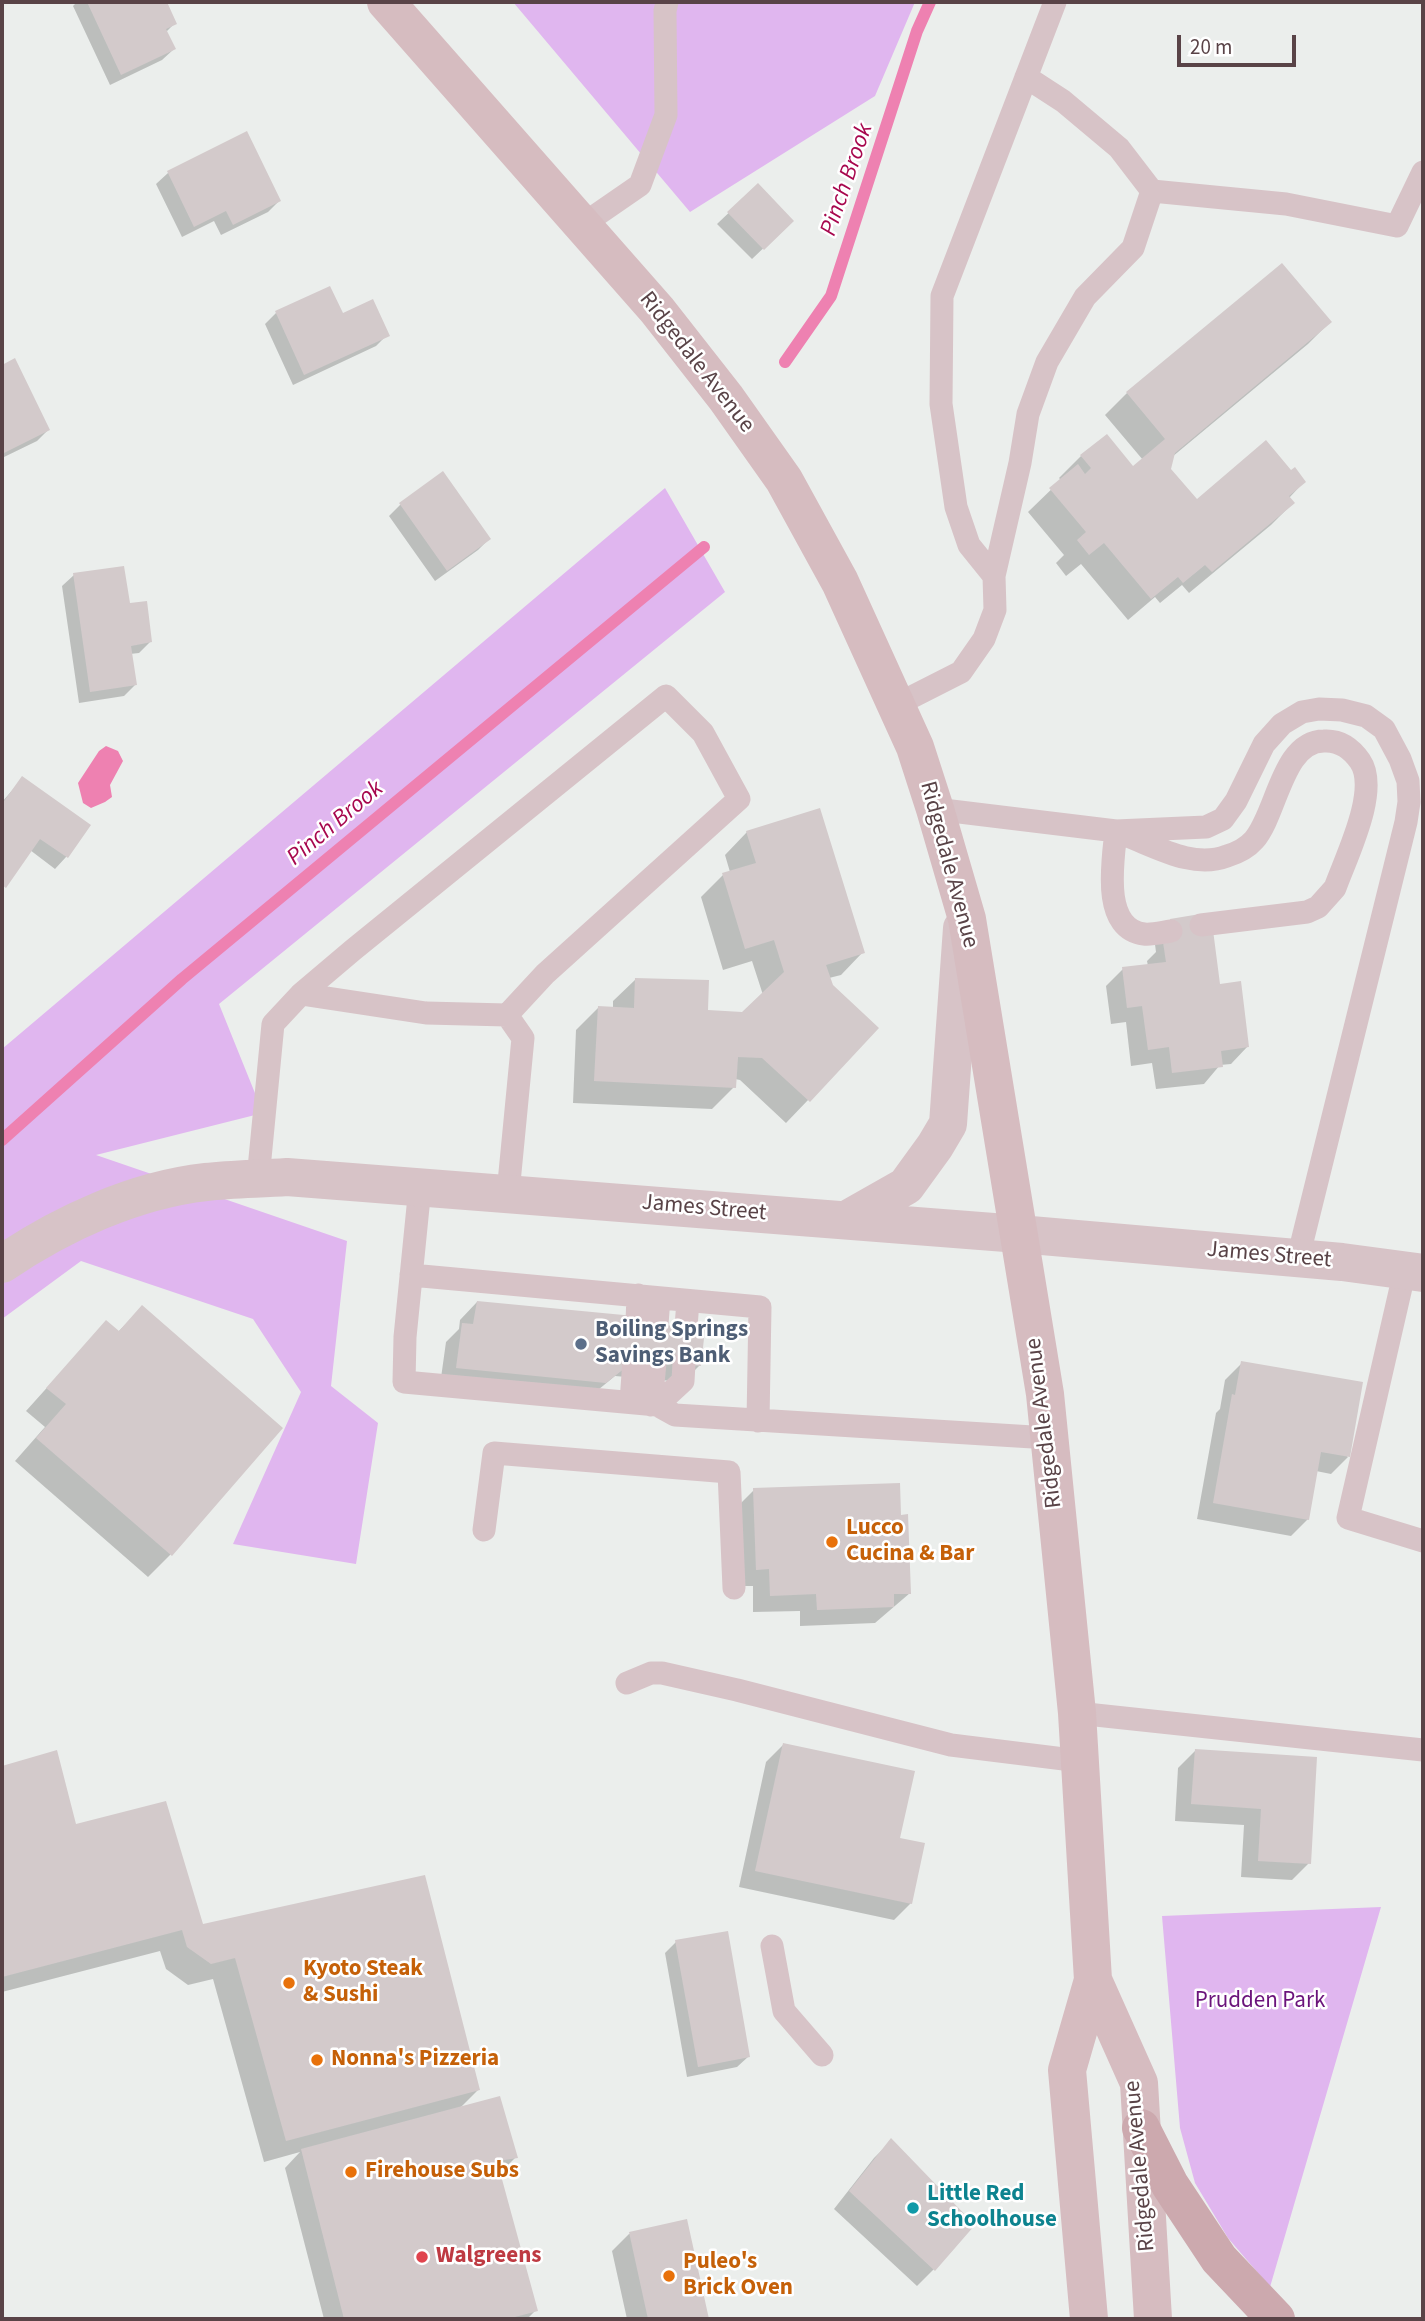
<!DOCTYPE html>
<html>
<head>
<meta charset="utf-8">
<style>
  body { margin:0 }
  #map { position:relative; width:1425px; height:2321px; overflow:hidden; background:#ebeeec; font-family:"Source Sans 3",sans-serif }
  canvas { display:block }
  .frame { position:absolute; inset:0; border:4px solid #594347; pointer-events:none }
  .scale { position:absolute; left:1177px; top:35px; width:119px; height:32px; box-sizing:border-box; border:4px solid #594347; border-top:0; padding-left:9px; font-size:21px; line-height:24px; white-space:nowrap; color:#594347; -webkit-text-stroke:5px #fff; paint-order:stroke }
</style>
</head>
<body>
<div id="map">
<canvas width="1425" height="2321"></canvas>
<div class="frame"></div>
<div class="scale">20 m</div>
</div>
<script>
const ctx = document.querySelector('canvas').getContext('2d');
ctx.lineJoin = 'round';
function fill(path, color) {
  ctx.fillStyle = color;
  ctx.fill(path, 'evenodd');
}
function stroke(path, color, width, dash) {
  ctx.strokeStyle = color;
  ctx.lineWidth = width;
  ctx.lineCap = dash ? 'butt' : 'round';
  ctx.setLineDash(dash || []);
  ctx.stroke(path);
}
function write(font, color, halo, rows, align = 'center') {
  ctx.font = font + ' "Source Sans 3",sans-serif';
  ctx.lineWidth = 5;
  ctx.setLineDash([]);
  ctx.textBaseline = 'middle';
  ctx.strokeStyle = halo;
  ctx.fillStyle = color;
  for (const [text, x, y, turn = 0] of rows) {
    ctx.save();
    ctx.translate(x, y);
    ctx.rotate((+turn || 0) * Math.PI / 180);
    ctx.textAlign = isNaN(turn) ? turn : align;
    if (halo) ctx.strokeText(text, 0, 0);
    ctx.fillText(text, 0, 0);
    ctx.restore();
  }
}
fill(new Path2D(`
  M 513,2 L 915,2 L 875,96 L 690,212 Z
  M 665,488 L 725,592 L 219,1004 L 263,1113 L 96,1155 L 347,1241 L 331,1386 L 378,1423 L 356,1564 L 233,1544 L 301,1392 L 253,1319 L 81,1261 L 2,1319 L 2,1049 Z
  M 1381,1907 L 1270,2287 L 1228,2238 L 1195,2183 L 1180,2128 L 1162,1916 Z`), '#e0b6ef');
fill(new Path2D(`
  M 106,746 L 118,751 L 123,761 L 110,785 L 112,797 L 105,802 L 91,808 L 83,803 L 78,783 L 99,751 Z`), '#ee81b1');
fill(new Path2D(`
  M 77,2 L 165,2 L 175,23 L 166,32 L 174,49 L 162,60 L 110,85 L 73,6 Z
  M 246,134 L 279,201 L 268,212 L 221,235 L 214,221 L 182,237 L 156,184 L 168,173 Z
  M 758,185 L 792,221 L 752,259 L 717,224 Z
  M 276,313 L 387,335 L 376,346 L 293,385 L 265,324 Z
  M 1330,322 L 1308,344 L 1172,457 L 1169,469 L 1197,502 L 1291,472 L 1304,482 L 1289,498 L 1293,503 L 1271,525 L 1189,593 L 1182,585 L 1160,603 L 1155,597 L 1128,620 L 1081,564 L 1066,576 L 1056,563 L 1064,555 L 1028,512 L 1061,480 L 1059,478 L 1081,456 L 1133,468 L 1143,460 L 1105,415 L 1127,393 Z
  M 15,361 L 48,430 L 37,441 L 2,458 L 2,367 Z
  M 443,474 L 489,539 L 478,550 L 435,581 L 389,516 L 400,505 Z
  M 74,575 L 128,605 L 150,642 L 139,653 L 130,654 L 135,685 L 124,696 L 79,703 L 62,586 Z
  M 22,779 L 88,826 L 66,857 L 55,869 L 30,850 L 2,889 L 2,802 Z
  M 747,832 L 863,952 L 841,975 L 829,978 L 831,986 L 877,1028 L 786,1123 L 740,1080 L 735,1079 L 734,1087 L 712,1109 L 573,1103 L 576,1030 L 598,1008 L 613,1009 L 613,1001 L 636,979 L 706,1012 L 743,1014 L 763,995 L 752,961 L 723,970 L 701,897 L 723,875 L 730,872 L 725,855 Z
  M 1171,920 L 1219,986 L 1248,1046 L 1231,1064 L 1220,1065 L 1204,1084 L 1156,1089 L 1152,1063 L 1131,1066 L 1126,1022 L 1111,1024 L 1106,986 L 1123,969 L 1148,966 L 1147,961 L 1156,952 L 1154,937 Z
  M 477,1302 L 700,1365 L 683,1382 L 615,1376 L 587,1399 L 440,1385 L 446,1342 L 459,1329 L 460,1320 Z
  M 142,1307 L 281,1428 L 170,1555 L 148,1577 L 15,1461 L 45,1427 L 26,1411 L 106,1322 L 118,1332 Z
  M 1242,1363 L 1348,1457 L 1331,1474 L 1316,1471 L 1308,1519 L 1291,1536 L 1197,1519 L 1216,1413 L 1220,1409 L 1225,1380 Z
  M 754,1490 L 899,1517 L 910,1593 L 875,1623 L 800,1626 L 800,1611 L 753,1612 L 753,1586 L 740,1586 L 737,1507 Z
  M 783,1745 L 898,1839 L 911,1903 L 894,1920 L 739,1887 L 766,1762 Z
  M 1195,1751 L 1315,1758 L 1309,1863 L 1292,1880 L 1241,1877 L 1244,1825 L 1175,1821 L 1178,1768 Z
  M 56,1752 L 75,1826 L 202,1926 L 478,2090 L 460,2108 L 516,2157 L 499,2174 L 536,2310 L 527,2319 L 324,2319 L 285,2168 L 300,2152 L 264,2162 L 213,1979 L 188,1985 L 166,1969 L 160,1951 L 2,1992 L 2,1768 Z
  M 676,1942 L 749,2056 L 737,2067 L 687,2077 L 665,1953 Z
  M 891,2141 L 934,2269 L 917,2286 L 834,2209 L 874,2158 Z
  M 686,2221 L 707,2319 L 627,2319 L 612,2251 L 629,2234 Z`), '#0003');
stroke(new Path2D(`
  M 785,362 L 831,296 L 917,31 L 930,2
  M 2,1140 L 182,979 L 704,547`), '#ee81b1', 12);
fill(new Path2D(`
  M 87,2 L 167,2 L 177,24 L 166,29 L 176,49 L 121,75 Z
  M 247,131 L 281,201 L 233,225 L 226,211 L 194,227 L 167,171 Z
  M 758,183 L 794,221 L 764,250 L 727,212 Z
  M 1282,263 L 1332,322 L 1175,453 L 1171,469 L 1197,499 L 1266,440 L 1291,470 L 1295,467 L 1306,482 L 1289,496 L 1295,503 L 1212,572 L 1205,565 L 1183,583 L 1178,577 L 1151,599 L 1104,543 L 1089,555 L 1077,540 L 1086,532 L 1049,488 L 1078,464 L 1085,474 L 1091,468 L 1080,455 L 1107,434 L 1133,466 L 1165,439 L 1126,392 Z
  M 330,286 L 343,313 L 373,299 L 390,336 L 304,375 L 275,311 Z
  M 15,358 L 50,430 L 2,454 L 2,365 Z
  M 443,471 L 491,539 L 447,571 L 399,503 Z
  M 124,566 L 130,603 L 147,601 L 152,642 L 131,646 L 137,685 L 90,692 L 73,573 Z
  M 22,776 L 91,825 L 68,858 L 40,839 L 6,888 L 2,885 L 2,804 Z
  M 820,808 L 865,953 L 826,965 L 833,985 L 879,1028 L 810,1102 L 762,1058 L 738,1057 L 736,1088 L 594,1081 L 598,1006 L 634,1008 L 635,978 L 709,980 L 708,1010 L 742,1012 L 784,972 L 774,940 L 745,949 L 722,873 L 756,863 L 746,831 Z
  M 1200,914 L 1213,930 L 1220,984 L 1241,981 L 1249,1047 L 1221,1051 L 1223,1067 L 1172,1073 L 1169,1047 L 1148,1050 L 1142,1006 L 1127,1008 L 1122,967 L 1166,962 L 1163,942 L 1173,941 L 1170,919 Z
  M 477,1301 L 634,1316 L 634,1322 L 705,1329 L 701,1366 L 631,1360 L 630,1364 L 606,1383 L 456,1368 L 462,1323 L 473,1324 Z
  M 142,1305 L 283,1428 L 172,1556 L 36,1438 L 66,1404 L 46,1388 L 106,1320 L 119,1331 Z
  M 1241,1361 L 1363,1382 L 1350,1457 L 1321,1452 L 1309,1520 L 1213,1503 L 1232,1394 L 1235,1395 Z
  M 900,1483 L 901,1515 L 908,1514 L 911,1594 L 894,1594 L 894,1607 L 817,1610 L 816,1594 L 770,1596 L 769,1569 L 756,1570 L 753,1488 Z
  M 783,1743 L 915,1771 L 900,1838 L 925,1843 L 912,1904 L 755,1871 Z
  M 1195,1749 L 1317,1757 L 1311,1864 L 1258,1861 L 1261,1809 L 1191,1804 Z
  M 57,1750 L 76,1824 L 166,1801 L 203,1924 L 425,1875 L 480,2090 L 286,2141 L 235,1958 L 211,1964 L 187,1947 L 182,1930 L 2,1977 L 2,1766 Z
  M 728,1931 L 750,2057 L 698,2067 L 675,1940 Z
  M 500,2096 L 518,2158 L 497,2161 L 538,2311 L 507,2319 L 344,2319 L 301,2149 Z
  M 891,2138 L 975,2225 L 935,2271 L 849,2191 Z
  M 687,2219 L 709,2319 L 648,2319 L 629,2232 Z`), '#d3cacb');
stroke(new Path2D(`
  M 1026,77 L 1063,101 L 1119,148 L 1152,191 L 1286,204 L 1397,226 L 1423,172
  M 582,225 L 640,185 L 666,115 L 665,11 L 667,2
  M 994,576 L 1020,463 L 1028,414 L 1047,362 L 1085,297 L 1133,248 L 1152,191
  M 896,705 L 961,672 L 984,639 L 995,610 L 994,576 L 969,545 L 956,507 L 941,404 L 942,296 L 1055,2
  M 935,809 L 1116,831 L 1206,827 L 1223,819 L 1236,801 L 1264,744 L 1282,724 L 1302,712 L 1319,709 L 1342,710 L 1366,716 L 1384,729 L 1400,759 L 1408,781 L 1409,802 L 1406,822 L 1298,1258
  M 1116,831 C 1113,860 1101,929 1144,934 C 1152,935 1163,932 1171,931
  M 1125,835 C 1157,847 1193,869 1227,856 C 1237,853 1247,848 1254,840 C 1277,814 1282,741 1324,741 C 1340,740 1351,748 1360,761 C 1380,790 1346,857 1335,888 L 1318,907 L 1307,912 L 1201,925
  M 301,994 L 426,1013 L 507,1015 L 523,1038 L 508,1193
  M 258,1179 L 273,1024 L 301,994 L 353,950 L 666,696 L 703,733 L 739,799 L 545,974 L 507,1015
  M 420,1187 L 405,1337 L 404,1382 L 657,1405 L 675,1415 L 1049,1438
  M 1405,1270 L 1348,1518 L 1423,1541
  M 411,1275 L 760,1307 L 758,1421
  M 637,1322 L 638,1295
  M 657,1324 L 659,1298
  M 686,1327 L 688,1301
  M 631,1402 L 634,1360
  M 651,1405 L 655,1362
  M 657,1405 L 683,1381 L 684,1364
  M 484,1530 L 494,1453 L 729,1472 L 734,1588
  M 627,1683 L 651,1673 L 662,1673 L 737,1690 L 951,1745 L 1080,1761
  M 1077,1713 L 1423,1750
  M 772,1946 L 784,2011 L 822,2055`), '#d7c3c7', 23);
stroke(new Path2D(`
  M 846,1220 L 906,1186 L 935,1146 L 948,1124 L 962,928
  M 2,1264 C 61,1224 134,1190 206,1182 C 233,1179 260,1179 287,1177 L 1019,1234 L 1342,1262 L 1423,1273`), '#d7c3c7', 38);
stroke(new Path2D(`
  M 386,2 L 657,310 L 726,398 L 784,480 L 840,582 L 915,747 L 935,809 L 967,919 L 1045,1394 L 1077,1713 L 1093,1980 L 1067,2070 L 1089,2319
  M 1093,1980 L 1139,2083 L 1153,2319`), '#d6bcc0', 38);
stroke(new Path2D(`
  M 1141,2128 L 1170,2185 L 1219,2259 L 1276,2319`), '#cca9ae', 38);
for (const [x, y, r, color] of [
  [581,1344,7,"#5c6f8a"],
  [832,1542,7,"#e8710a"],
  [289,1983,7,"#e8710a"],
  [317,2060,7,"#e8710a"],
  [351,2172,7,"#e8710a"],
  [913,2208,7,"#0f9aa8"],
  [422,2257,7,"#e0444e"],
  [669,2276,7,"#e8710a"]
]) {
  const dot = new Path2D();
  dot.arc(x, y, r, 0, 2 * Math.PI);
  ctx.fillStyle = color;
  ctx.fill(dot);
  stroke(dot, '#fff', 2.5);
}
write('23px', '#594347', '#fff', [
  ["Ridgedale Avenue",696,363,52],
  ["Ridgedale Avenue",948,865,75],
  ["James Street",704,1209,5],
  ["James Street",1269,1256,5],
  ["Ridgedale Avenue",1045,1423,-97],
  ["Ridgedale Avenue",1141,2166,-95]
]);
write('bold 23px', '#4e5e75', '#fff', [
  ["Boiling Springs",595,1331],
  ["Savings Bank",595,1357]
], 'left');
write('bold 23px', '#c56008', '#fff', [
  ["Lucco",846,1529],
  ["Cucina & Bar",846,1555],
  ["Kyoto Steak",303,1970],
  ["& Sushi",303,1996],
  ["Nonna's Pizzeria",331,2060],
  ["Firehouse Subs",365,2172],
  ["Puleo's",683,2263],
  ["Brick Oven",683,2289]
], 'left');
write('23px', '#6b137b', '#fff', [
  ["Prudden Park",1260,2002]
]);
write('bold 23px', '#0d838f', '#fff', [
  ["Little Red",927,2195],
  ["Schoolhouse",927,2221]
], 'left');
write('bold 23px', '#be3a42', '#fff', [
  ["Walgreens",436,2257]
], 'left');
write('italic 24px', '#a7074e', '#fff', [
  ["Pinch Brook",848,180,-71],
  ["Pinch Brook",336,824,-40]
]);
</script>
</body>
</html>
